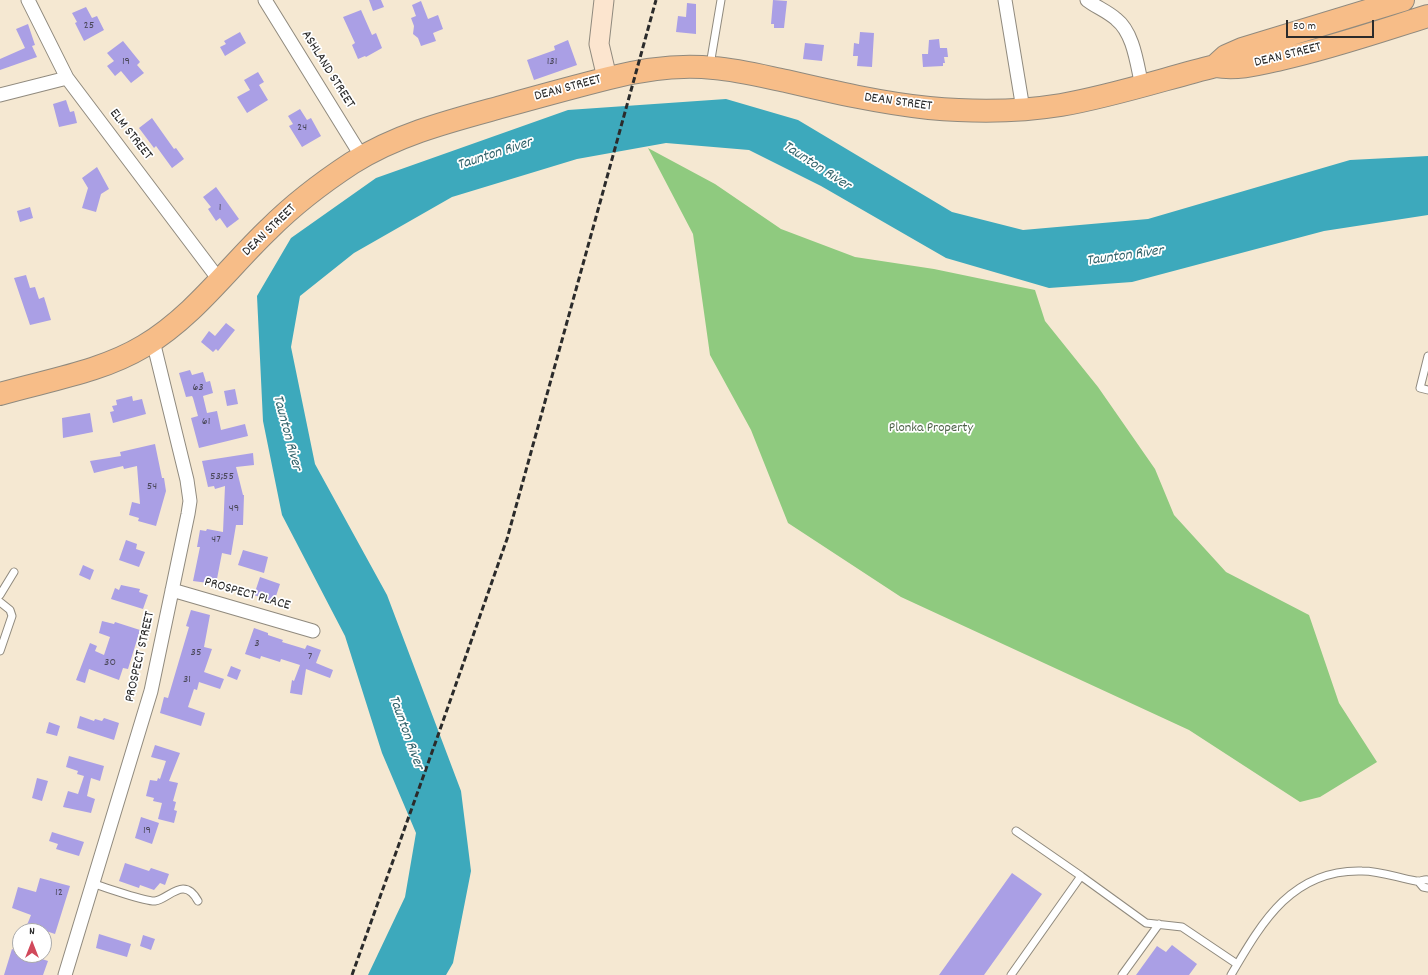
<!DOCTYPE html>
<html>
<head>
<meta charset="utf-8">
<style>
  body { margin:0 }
  #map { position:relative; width:1428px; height:975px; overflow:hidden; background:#f5e8d2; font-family:Dekko,sans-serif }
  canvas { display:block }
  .north { position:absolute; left:12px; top:923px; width:40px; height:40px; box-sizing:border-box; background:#fff; border:1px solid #aaa; border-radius:50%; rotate:0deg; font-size:11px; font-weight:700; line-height:16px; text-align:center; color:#2b2b2b }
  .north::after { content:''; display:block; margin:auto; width:14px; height:18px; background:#d1495b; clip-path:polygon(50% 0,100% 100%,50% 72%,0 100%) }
  .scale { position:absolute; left:1286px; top:20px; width:88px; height:18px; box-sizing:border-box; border:2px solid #2b2b2b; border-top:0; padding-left:5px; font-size:12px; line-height:14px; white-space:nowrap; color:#2b2b2b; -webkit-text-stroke:3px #fff; paint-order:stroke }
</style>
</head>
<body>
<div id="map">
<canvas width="1428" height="975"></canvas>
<div class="north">N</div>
<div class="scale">50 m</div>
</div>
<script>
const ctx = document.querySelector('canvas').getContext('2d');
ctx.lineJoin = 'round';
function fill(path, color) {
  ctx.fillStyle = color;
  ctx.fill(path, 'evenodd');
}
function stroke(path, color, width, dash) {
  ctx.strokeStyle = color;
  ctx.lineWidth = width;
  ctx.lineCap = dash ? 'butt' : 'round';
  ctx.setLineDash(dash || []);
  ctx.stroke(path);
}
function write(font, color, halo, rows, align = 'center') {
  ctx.font = font + ' Dekko,sans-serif';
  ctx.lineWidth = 3.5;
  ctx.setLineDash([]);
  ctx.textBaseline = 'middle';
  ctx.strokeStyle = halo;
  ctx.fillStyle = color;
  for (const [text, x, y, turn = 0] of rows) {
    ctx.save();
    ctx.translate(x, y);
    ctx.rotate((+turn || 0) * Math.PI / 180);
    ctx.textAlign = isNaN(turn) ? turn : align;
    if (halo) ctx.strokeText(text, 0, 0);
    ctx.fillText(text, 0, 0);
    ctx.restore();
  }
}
fill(new Path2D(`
  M 648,148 L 715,184 L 781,229 L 855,257 L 934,269 L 1035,290 L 1045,321 L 1098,387 L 1155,469 L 1174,515 L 1226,572 L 1309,615 L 1339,703 L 1377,762 L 1320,797 L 1300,802 L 1189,730 L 901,597 L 788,523 L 751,430 L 710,355 L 693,234 Z`), '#8fca7f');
fill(new Path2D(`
  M 726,99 L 798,120 L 952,212 L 1023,230 L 1148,219 L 1350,160 L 1428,156 L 1428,215 L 1324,231 L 1132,282 L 1049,288 L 946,258 L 821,186 L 749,150 L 666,143 L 577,159 L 452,197 L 354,253 L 300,296 L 291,347 L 315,464 L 387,595 L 461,791 L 471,871 L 453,963 L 446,975 L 368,975 L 405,897 L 416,833 L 382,753 L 345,636 L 282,515 L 263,421 L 257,296 L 291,238 L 376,178 L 568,110 Z`), '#3da9bc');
fill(new Path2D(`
  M 369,0 L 381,0 L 384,7 L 373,11 Z
  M 773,0 L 787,1 L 784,28 L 774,28 L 774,24 L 771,24 Z
  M 421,1 L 428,19 L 438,15 L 443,29 L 433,33 L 436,41 L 421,46 L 418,38 L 413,34 L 414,26 L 411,18 L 416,16 L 412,5 Z
  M 687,3 L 696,4 L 696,34 L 676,32 L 678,16 L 686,17 Z
  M 86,7 L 92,18 L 97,16 L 104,30 L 84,41 L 75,23 L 77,22 L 72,13 Z
  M 361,10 L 372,35 L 376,33 L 382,48 L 366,57 L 365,56 L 358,59 L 352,45 L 355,43 L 343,17 Z
  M 28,24 L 35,45 L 32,46 L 37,57 L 0,70 L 0,59 L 25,48 L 16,29 Z
  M 240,32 L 246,43 L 225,56 L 220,47 L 226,44 L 224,41 Z
  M 860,32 L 874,33 L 872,67 L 857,66 L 858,56 L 853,56 L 854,43 L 859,44 Z
  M 939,39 L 940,48 L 947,48 L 948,57 L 944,57 L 945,63 L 943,63 L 943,66 L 923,67 L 922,54 L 928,54 L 929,40 Z
  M 568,40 L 577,65 L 534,80 L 527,60 L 555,50 L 554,46 Z
  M 123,41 L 140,62 L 137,65 L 144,73 L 131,83 L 121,71 L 115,76 L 107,66 L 114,61 L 107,53 Z
  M 805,43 L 824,45 L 822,61 L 803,59 Z
  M 258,72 L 264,82 L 259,85 L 268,100 L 247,113 L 237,97 L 250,90 L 244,80 Z
  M 66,100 L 70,112 L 74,111 L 77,123 L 59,127 L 53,104 Z
  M 300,109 L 307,120 L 311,118 L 321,136 L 302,147 L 289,126 L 293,124 L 288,116 Z
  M 152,118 L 174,149 L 176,148 L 184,159 L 172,168 L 156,146 L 154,148 L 139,128 Z
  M 97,167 L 109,189 L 101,194 L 96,212 L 82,208 L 88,188 L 82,178 Z
  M 216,187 L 239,219 L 227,228 L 220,218 L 216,221 L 208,209 L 211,207 L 203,197 Z
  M 30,207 L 33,218 L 20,222 L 17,211 Z
  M 26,275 L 30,288 L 35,287 L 39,299 L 44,297 L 51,320 L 30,325 L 14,278 Z
  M 226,323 L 235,330 L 218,351 L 216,349 L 213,352 L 201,342 L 209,331 L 215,336 Z
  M 190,370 L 192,375 L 203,372 L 206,382 L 210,381 L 213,393 L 203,396 L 207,413 L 217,411 L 221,430 L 245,424 L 248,436 L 199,448 L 191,418 L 198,416 L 193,398 L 192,396 L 186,397 L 179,373 Z
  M 235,389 L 238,404 L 227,406 L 224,391 Z
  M 132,396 L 133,401 L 142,399 L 146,414 L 113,423 L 110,412 L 114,411 L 112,406 L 117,405 L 116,400 Z
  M 90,413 L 93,432 L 63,438 L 62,418 Z
  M 155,444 L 162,478 L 164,478 L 166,491 L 156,526 L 138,521 L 139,518 L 129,515 L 132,502 L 140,504 L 137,466 L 124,469 L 123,466 L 94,473 L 90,461 L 121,456 L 120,452 Z
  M 253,453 L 254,465 L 236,467 L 243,495 L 244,495 L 243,525 L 236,525 L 231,555 L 222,553 L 216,584 L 193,581 L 200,547 L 197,547 L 200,530 L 206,531 L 207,529 L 223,532 L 225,486 L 215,489 L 214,486 L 208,487 L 202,461 Z
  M 126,540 L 137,544 L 136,549 L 145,552 L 139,567 L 119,560 Z
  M 243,550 L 268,557 L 264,573 L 238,565 Z
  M 83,565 L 94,570 L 90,580 L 79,575 Z
  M 260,577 L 280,584 L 274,602 L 254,595 Z
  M 121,585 L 140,589 L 139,592 L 148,595 L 143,609 L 111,599 L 115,588 L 119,590 Z
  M 191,610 L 210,615 L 204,647 L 212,649 L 204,672 L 224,679 L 220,689 L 199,682 L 197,690 L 194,689 L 188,707 L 205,713 L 201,726 L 160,713 L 164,697 L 168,698 L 189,627 L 186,626 Z
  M 102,621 L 114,624 L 115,622 L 140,630 L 128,669 L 123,668 L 119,680 L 89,669 L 85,683 L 76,680 L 90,643 L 97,646 L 95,651 L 104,655 L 110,637 L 99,633 Z
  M 254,628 L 268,633 L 268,635 L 283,640 L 282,642 L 305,649 L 307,645 L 321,650 L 316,663 L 333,670 L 330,678 L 306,669 L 302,695 L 290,693 L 292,680 L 294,681 L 300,665 L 281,659 L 280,662 L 261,656 L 260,659 L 245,654 Z
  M 231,666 L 241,670 L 237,680 L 227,676 Z
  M 80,716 L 94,721 L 95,719 L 102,721 L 104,718 L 119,723 L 114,740 L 77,728 Z
  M 49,722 L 60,726 L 57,736 L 46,733 Z
  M 155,745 L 180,753 L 169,781 L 178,783 L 173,801 L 176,802 L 174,810 L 177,811 L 174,823 L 158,819 L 162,803 L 153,801 L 154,798 L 146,796 L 150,780 L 157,781 L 158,778 L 160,779 L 166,761 L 151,757 Z
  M 69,756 L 104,766 L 100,781 L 91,778 L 87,796 L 95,799 L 91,813 L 63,807 L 68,791 L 78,794 L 84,776 L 77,774 L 78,771 L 66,767 Z
  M 37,778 L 48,781 L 42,801 L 32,798 Z
  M 141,817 L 159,823 L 152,844 L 135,838 Z
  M 52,832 L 84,842 L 79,856 L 56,849 L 58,844 L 49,841 Z
  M 125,863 L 149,871 L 151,868 L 169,874 L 165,885 L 160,883 L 154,890 L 140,885 L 139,888 L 119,881 Z
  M 1012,873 L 1042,894 L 984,975 L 939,975 Z
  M 40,878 L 70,886 L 55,934 L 46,931 L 36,931 L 37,928 L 27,925 L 31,915 L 12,908 L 18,887 L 36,892 Z
  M 99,934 L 131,944 L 127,957 L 96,948 Z
  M 143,935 L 155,939 L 151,950 L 140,946 Z
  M 1172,945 L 1197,964 L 1189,975 L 1136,975 L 1157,946 L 1166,952 Z
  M 12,949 L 20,952 L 20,955 L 30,955 L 48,961 L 43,975 L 4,975 Z`), '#aa9fe5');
const lane = new Path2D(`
  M 710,65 L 721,0
  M 1428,356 L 1420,388 L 1428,390
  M 0,595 L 14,572
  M 0,602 L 10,610 L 12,616 L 0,651
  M 1016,831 L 1081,876
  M 1418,881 L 1423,887 L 1428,888
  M 92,883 C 103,887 147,902 155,901 C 169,899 184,875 198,901
  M 1011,975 L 1081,876 L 1146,923 L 1182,927 L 1237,964
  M 1122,975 L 1159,924
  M 1231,975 C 1262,922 1292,869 1362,871 C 1381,871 1398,878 1416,881 C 1420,882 1424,879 1428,880`);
const street = new Path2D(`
  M 28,0 L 67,78 L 220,281
  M 265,0 L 362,157
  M 1005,0 L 1023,109
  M 1087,0 C 1096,7 1107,11 1116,19 C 1134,33 1137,65 1142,86
  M 0,95 L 67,78
  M 172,590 L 313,631
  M 65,975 L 151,691 L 188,514 L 190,501 L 187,480 L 153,341`);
const secondary = new Path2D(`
  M 604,0 L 599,44 L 607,78`);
const highway = new Path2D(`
  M 1215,66 L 1226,56 L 1242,49 L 1403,0
  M 0,394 C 48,380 101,372 144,346 C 194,316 228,268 269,229 C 294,204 323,182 352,163 C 398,134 450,121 501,107 C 537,97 573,87 609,78 C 644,69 678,64 714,68 C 738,70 762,76 786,81 C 833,92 881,103 929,108 C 973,112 1018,112 1061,105 C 1113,96 1164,79 1215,66 C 1238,70 1259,64 1281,59 C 1331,48 1380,31 1428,16`);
stroke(lane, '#908a7e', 9);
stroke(street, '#908a7e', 15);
stroke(secondary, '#908a7e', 21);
stroke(highway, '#908a7e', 24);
stroke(lane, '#fff', 7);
stroke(street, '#fff', 13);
stroke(secondary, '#fce5cf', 19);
stroke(highway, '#f7bd88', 22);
stroke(new Path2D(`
  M 352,975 L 436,741 L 507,539 L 656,0`), '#2b2b2b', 3, [6, 3]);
write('12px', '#4b485a', null, [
  ["25",89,26],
  ["19",126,62],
  ["131",552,62],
  ["24",302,128],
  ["1",220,208],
  ["63",198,388],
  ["61",206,422],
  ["53;55",222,477],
  ["54",152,487],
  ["49",234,509],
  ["47",216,540],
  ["3",257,644],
  ["35",196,653],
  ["7",310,657],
  ["30",110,663],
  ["31",187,680],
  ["19",147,831],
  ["12",59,893]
]);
write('14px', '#2b2b2b', '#fff', [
  ["DEAN STREET",1288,56,-14],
  ["ASHLAND STREET",327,70,58],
  ["DEAN STREET",568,89,-15],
  ["DEAN STREET",898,103,8],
  ["ELM STREET",130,135,52],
  ["DEAN STREET",270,231,-44],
  ["PROSPECT PLACE",247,595,16],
  ["PROSPECT STREET",141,657,-77]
]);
write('14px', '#4e6348', '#fff', [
  ["Plonka Property",931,429]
]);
write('italic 15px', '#33646c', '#fff', [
  ["Taunton River",495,155,-18],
  ["Taunton River",816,167,33],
  ["Taunton River",1125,257,-8],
  ["Taunton River",286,433,75],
  ["Taunton River",405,733,70]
]);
</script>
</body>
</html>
